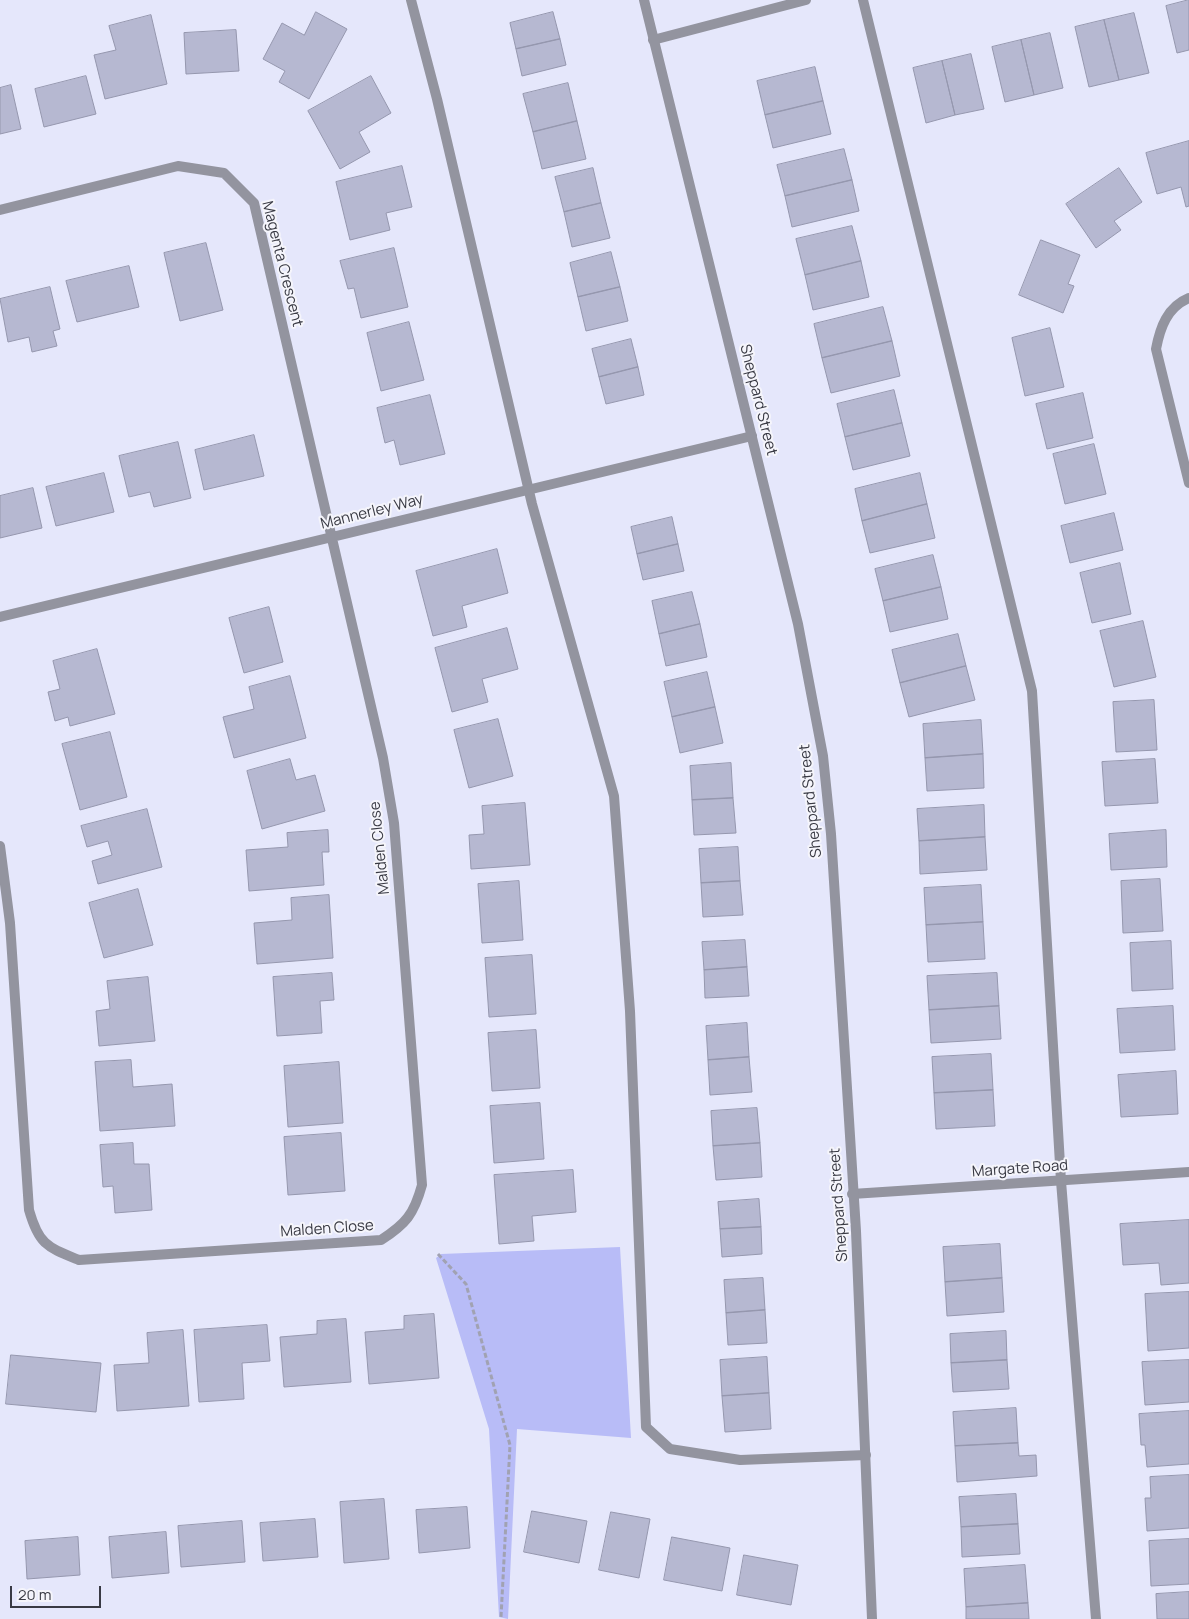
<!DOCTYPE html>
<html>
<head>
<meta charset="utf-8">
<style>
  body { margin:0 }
  #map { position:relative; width:1189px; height:1619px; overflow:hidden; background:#e5e7fb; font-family:Manrope,sans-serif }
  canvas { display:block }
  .scale { position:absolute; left:10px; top:1586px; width:91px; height:22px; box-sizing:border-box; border:2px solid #393a44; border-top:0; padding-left:6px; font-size:15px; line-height:18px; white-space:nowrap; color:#393a44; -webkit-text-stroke:4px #f5f5fb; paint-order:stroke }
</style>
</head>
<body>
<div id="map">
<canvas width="1189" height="1619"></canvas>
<div class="scale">20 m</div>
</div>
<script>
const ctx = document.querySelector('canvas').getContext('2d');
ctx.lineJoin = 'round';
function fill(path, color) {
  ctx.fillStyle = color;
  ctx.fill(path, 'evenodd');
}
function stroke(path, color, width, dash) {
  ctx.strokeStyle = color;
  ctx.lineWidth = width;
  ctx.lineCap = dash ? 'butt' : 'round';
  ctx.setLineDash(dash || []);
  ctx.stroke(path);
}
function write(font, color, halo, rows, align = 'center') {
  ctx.font = font + ' Manrope,sans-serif';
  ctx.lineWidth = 4;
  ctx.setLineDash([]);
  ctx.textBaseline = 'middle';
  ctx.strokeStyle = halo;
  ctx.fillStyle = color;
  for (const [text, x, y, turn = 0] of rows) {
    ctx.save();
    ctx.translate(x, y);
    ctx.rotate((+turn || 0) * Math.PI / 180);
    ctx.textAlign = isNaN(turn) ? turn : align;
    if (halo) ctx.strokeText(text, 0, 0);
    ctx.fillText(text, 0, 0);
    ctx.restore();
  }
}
fill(new Path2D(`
  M 620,1247 L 631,1438 L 517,1429 L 508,1619 L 499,1617 L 489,1429 L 436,1258 L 441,1254 Z`), '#b8bcf7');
const building = new Path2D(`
  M 1189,0 L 1189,50 L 1177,53 L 1166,6 Z
  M 316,12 L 347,29 L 309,99 L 279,82 L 285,71 L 263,59 L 282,23 L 304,35 Z
  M 553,12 L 560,39 L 516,49 L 510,23 Z
  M 1134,13 L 1149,73 L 1119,80 L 1104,20 Z
  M 151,15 L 167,84 L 105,99 L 94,55 L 116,50 L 109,26 Z
  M 1104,20 L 1119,80 L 1089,87 L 1075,27 Z
  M 236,30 L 239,71 L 186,74 L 184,33 Z
  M 1050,33 L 1063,88 L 1034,95 L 1021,40 Z
  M 560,39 L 566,65 L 522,76 L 516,49 Z
  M 1021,40 L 1034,95 L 1005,102 L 992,47 Z
  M 971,54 L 984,109 L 955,115 L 942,61 Z
  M 942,61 L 955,115 L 926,123 L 913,68 Z
  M 815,67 L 823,101 L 765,115 L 757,81 Z
  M 86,76 L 96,114 L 44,127 L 35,89 Z
  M 371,76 L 391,113 L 359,132 L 370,152 L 340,169 L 308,111 Z
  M 568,83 L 577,121 L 533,132 L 523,94 Z
  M 11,85 L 21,129 L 0,134 L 0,88 Z
  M 823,101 L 831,134 L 773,148 L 765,115 Z
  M 577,121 L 586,159 L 542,169 L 533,132 Z
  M 1189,141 L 1189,206 L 1186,207 L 1181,187 L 1157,194 L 1146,153 Z
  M 844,149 L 852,180 L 785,196 L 777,165 Z
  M 402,166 L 412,207 L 386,213 L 390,230 L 350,240 L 336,182 Z
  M 593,168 L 601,203 L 564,212 L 555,177 Z
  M 1119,168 L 1142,202 L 1114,221 L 1121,230 L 1096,248 L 1066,204 Z
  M 852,180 L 859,211 L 792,227 L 785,196 Z
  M 601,203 L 610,238 L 572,247 L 564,212 Z
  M 852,226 L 861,261 L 805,275 L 796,239 Z
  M 1041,240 L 1080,255 L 1068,284 L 1074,286 L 1063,313 L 1019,295 Z
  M 206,243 L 223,310 L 180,321 L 164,253 Z
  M 394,248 L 408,307 L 361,318 L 354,288 L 348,289 L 340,261 Z
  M 611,252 L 620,287 L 578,297 L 570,263 Z
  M 861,261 L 869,297 L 813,310 L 805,275 Z
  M 129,266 L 139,307 L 77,322 L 66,281 Z
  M 50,287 L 60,329 L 53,331 L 57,346 L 32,352 L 29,337 L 8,342 L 0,299 Z
  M 620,287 L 628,321 L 586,331 L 578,297 Z
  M 883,307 L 892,341 L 822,358 L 814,324 Z
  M 409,322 L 424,380 L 381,391 L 367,333 Z
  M 1050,328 L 1064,387 L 1025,396 L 1012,338 Z
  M 631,339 L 638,367 L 599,377 L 592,349 Z
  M 892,341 L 900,376 L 831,393 L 822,358 Z
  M 638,367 L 644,395 L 606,404 L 599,377 Z
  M 894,390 L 902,423 L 845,437 L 837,404 Z
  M 1083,393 L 1093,438 L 1047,449 L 1036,404 Z
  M 430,395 L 445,454 L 400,465 L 394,440 L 385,443 L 377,408 Z
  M 902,423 L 910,456 L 853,470 L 845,437 Z
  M 254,435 L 264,476 L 204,490 L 195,450 Z
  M 178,442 L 191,498 L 154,507 L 150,492 L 129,497 L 119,456 Z
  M 1094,444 L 1106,494 L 1065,504 L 1053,454 Z
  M 104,473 L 114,512 L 56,526 L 46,487 Z
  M 920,473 L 927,504 L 862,521 L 855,489 Z
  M 33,488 L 42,528 L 0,538 L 0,496 Z
  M 927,504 L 935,538 L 870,553 L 862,521 Z
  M 1114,513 L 1123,550 L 1070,563 L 1061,526 Z
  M 672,517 L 678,544 L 637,554 L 631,527 Z
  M 678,544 L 684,571 L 643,580 L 637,554 Z
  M 497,549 L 508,593 L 462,606 L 467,627 L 433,636 L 416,571 Z
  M 933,555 L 941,587 L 883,601 L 875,569 Z
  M 1120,563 L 1131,614 L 1092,623 L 1080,573 Z
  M 941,587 L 948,619 L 890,632 L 883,601 Z
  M 692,592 L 700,624 L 659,634 L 652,601 Z
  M 269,607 L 283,662 L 244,673 L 229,618 Z
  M 1143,621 L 1156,677 L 1114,687 L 1100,631 Z
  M 700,624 L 707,657 L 666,666 L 659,634 Z
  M 507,628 L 518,669 L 482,679 L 488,702 L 452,712 L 435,648 Z
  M 958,634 L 966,666 L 900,683 L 892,650 Z
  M 97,649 L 115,714 L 70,726 L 68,717 L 55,721 L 48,692 L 60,689 L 53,661 Z
  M 966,666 L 975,700 L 909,717 L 900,683 Z
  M 707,672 L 715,707 L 672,717 L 664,682 Z
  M 290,676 L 306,738 L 234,758 L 223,717 L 254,709 L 249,687 Z
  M 1154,700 L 1157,750 L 1116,752 L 1113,702 Z
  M 715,707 L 723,743 L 680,753 L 672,717 Z
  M 498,719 L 513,776 L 469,788 L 454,730 Z
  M 981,720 L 983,754 L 925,758 L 923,724 Z
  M 110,732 L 127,797 L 80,810 L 62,744 Z
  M 983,754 L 984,788 L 927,791 L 925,758 Z
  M 290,759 L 296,780 L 315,775 L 325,811 L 262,829 L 247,771 Z
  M 1155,759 L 1158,803 L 1105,806 L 1102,762 Z
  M 731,763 L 733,798 L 692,800 L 690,766 Z
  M 733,798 L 736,833 L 694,835 L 692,800 Z
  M 525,803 L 530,865 L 471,869 L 469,835 L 484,834 L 482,806 Z
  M 984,805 L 985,837 L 919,841 L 917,809 Z
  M 147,809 L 162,867 L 98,884 L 92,861 L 112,855 L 108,841 L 87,847 L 81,826 Z
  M 328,830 L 329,852 L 322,852 L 324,885 L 249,891 L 246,850 L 288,847 L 287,833 Z
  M 1166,830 L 1167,867 L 1111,870 L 1109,834 Z
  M 985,837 L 987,870 L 920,874 L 919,841 Z
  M 738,847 L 740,881 L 701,883 L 699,849 Z
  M 1160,879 L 1163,931 L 1123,933 L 1121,881 Z
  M 519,881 L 523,940 L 482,943 L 478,884 Z
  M 740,881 L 743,915 L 703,917 L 701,883 Z
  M 981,885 L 983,922 L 926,925 L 924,888 Z
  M 138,889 L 153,945 L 104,958 L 89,903 Z
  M 329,895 L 333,958 L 257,964 L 254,923 L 292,920 L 291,898 Z
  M 983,922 L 985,959 L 928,962 L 926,925 Z
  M 745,940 L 747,967 L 704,970 L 702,942 Z
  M 1171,941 L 1173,989 L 1132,991 L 1130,943 Z
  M 532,955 L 536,1014 L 489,1017 L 485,958 Z
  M 747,967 L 749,996 L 705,998 L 704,970 Z
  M 332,973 L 334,1000 L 320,1001 L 322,1033 L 277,1036 L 273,977 Z
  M 997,973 L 999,1006 L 929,1010 L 927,976 Z
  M 148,977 L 155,1041 L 99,1046 L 96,1011 L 110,1009 L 107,981 Z
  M 999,1006 L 1001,1039 L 931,1043 L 929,1010 Z
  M 1173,1006 L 1175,1050 L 1120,1053 L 1117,1009 Z
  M 747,1023 L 749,1057 L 708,1060 L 706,1026 Z
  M 536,1030 L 540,1088 L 492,1091 L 488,1033 Z
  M 991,1054 L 993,1090 L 934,1093 L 932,1057 Z
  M 749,1057 L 752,1092 L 710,1095 L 708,1060 Z
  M 131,1060 L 133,1087 L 172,1084 L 175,1126 L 100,1131 L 95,1062 Z
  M 339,1062 L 343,1123 L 288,1127 L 284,1066 Z
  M 1176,1071 L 1178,1114 L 1121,1117 L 1118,1075 Z
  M 993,1090 L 995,1126 L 936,1129 L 934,1093 Z
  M 540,1103 L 544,1159 L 494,1163 L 490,1106 Z
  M 757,1108 L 760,1143 L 713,1146 L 711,1111 Z
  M 341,1133 L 345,1191 L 288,1195 L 284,1137 Z
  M 133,1143 L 134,1164 L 149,1164 L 152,1210 L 115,1213 L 113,1186 L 103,1187 L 100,1145 Z
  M 760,1143 L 762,1177 L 716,1180 L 713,1146 Z
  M 573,1170 L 576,1212 L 532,1216 L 534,1241 L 499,1244 L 494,1175 Z
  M 759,1199 L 761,1227 L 720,1229 L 718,1202 Z
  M 1189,1220 L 1189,1283 L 1161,1285 L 1159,1263 L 1123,1265 L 1120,1224 Z
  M 761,1227 L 762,1254 L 722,1257 L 720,1229 Z
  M 1000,1244 L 1002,1278 L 945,1282 L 943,1247 Z
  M 763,1278 L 765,1310 L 726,1313 L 724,1280 Z
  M 1002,1278 L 1004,1312 L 947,1316 L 945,1282 Z
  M 1189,1292 L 1189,1348 L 1148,1351 L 1145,1294 Z
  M 765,1310 L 767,1343 L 728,1345 L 726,1313 Z
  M 434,1314 L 439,1378 L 369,1384 L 365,1332 L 404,1329 L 404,1316 Z
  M 346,1319 L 351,1382 L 284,1387 L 280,1337 L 317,1334 L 317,1321 Z
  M 267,1325 L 270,1361 L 242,1363 L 244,1399 L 199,1402 L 194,1330 Z
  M 183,1330 L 189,1406 L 117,1411 L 114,1365 L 149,1363 L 147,1333 Z
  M 1006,1331 L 1007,1360 L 951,1363 L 950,1334 Z
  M 11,1355 L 101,1363 L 96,1412 L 6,1404 Z
  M 767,1357 L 769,1393 L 722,1396 L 720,1360 Z
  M 1007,1360 L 1009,1389 L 953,1392 L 951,1363 Z
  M 1189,1360 L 1189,1402 L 1145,1405 L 1142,1362 Z
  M 769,1393 L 771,1429 L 725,1432 L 722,1396 Z
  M 1016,1408 L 1018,1443 L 955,1446 L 953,1412 Z
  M 1189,1411 L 1189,1464 L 1147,1467 L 1145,1445 L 1141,1445 L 1139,1414 Z
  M 1018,1443 L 1019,1456 L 1036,1455 L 1037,1476 L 957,1482 L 955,1446 Z
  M 1189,1475 L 1189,1528 L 1147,1531 L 1145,1498 L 1151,1498 L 1150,1477 Z
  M 1016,1494 L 1018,1524 L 961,1527 L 959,1497 Z
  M 384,1499 L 389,1559 L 344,1563 L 340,1502 Z
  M 467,1507 L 470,1548 L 419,1553 L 416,1510 Z
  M 532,1511 L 587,1521 L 579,1563 L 524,1552 Z
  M 611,1512 L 650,1519 L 639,1578 L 599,1570 Z
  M 315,1519 L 318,1557 L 263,1561 L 260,1523 Z
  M 242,1521 L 245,1562 L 181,1567 L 178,1526 Z
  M 1018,1524 L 1020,1554 L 962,1557 L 961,1527 Z
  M 166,1532 L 169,1573 L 112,1578 L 109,1537 Z
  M 78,1537 L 80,1575 L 27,1579 L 25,1541 Z
  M 672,1537 L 730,1548 L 722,1591 L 664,1580 Z
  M 1189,1539 L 1189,1584 L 1151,1586 L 1149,1541 Z
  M 744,1555 L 798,1565 L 791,1605 L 737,1595 Z
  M 1025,1565 L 1028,1603 L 966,1607 L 964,1569 Z
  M 1189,1592 L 1189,1619 L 1157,1619 L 1156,1594 Z
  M 1028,1603 L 1029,1619 L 966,1619 L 966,1607 Z`);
fill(building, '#b6b8d1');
stroke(building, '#9597ae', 1);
stroke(new Path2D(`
  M 438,1254 L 466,1284 L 510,1445 L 501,1617`), '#a1a2b2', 3, [5, 2.5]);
stroke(new Path2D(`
  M 411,0 L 437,99 L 532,504 L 614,796 L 630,1011 L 646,1427 L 670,1449 L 740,1460 L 866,1455
  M 863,0 L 1032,691 L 1061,1181 L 1096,1619`), '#93949f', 10);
stroke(new Path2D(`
  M 653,40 L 806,0
  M 0,210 L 178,166 L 224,173 L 254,203 L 383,758 L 394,823 L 422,1185 C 414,1214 406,1224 381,1240 L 79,1260 C 47,1247 39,1245 29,1210 L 10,923 L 0,846
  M 1189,298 C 1167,307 1160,328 1156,349 L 1189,483
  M 0,617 L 752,436
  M 852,1194 L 1189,1172`), '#93949f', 10);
stroke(new Path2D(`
  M 644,0 L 798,624 L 823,756 L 831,834 L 856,1231 L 872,1619`), '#93949f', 10);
write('15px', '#393a44', '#f5f5fb', [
  ["Magenta Crescent",282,264,76],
  ["Sheppard Street",758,400,76],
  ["Mannerley Way",372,512,-14],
  ["Sheppard Street",811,801,-96],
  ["Malden Close",380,848,-96],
  ["Margate Road",1020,1169,-4],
  ["Sheppard Street",839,1205,-94],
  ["Malden Close",327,1229,-4]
]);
</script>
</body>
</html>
